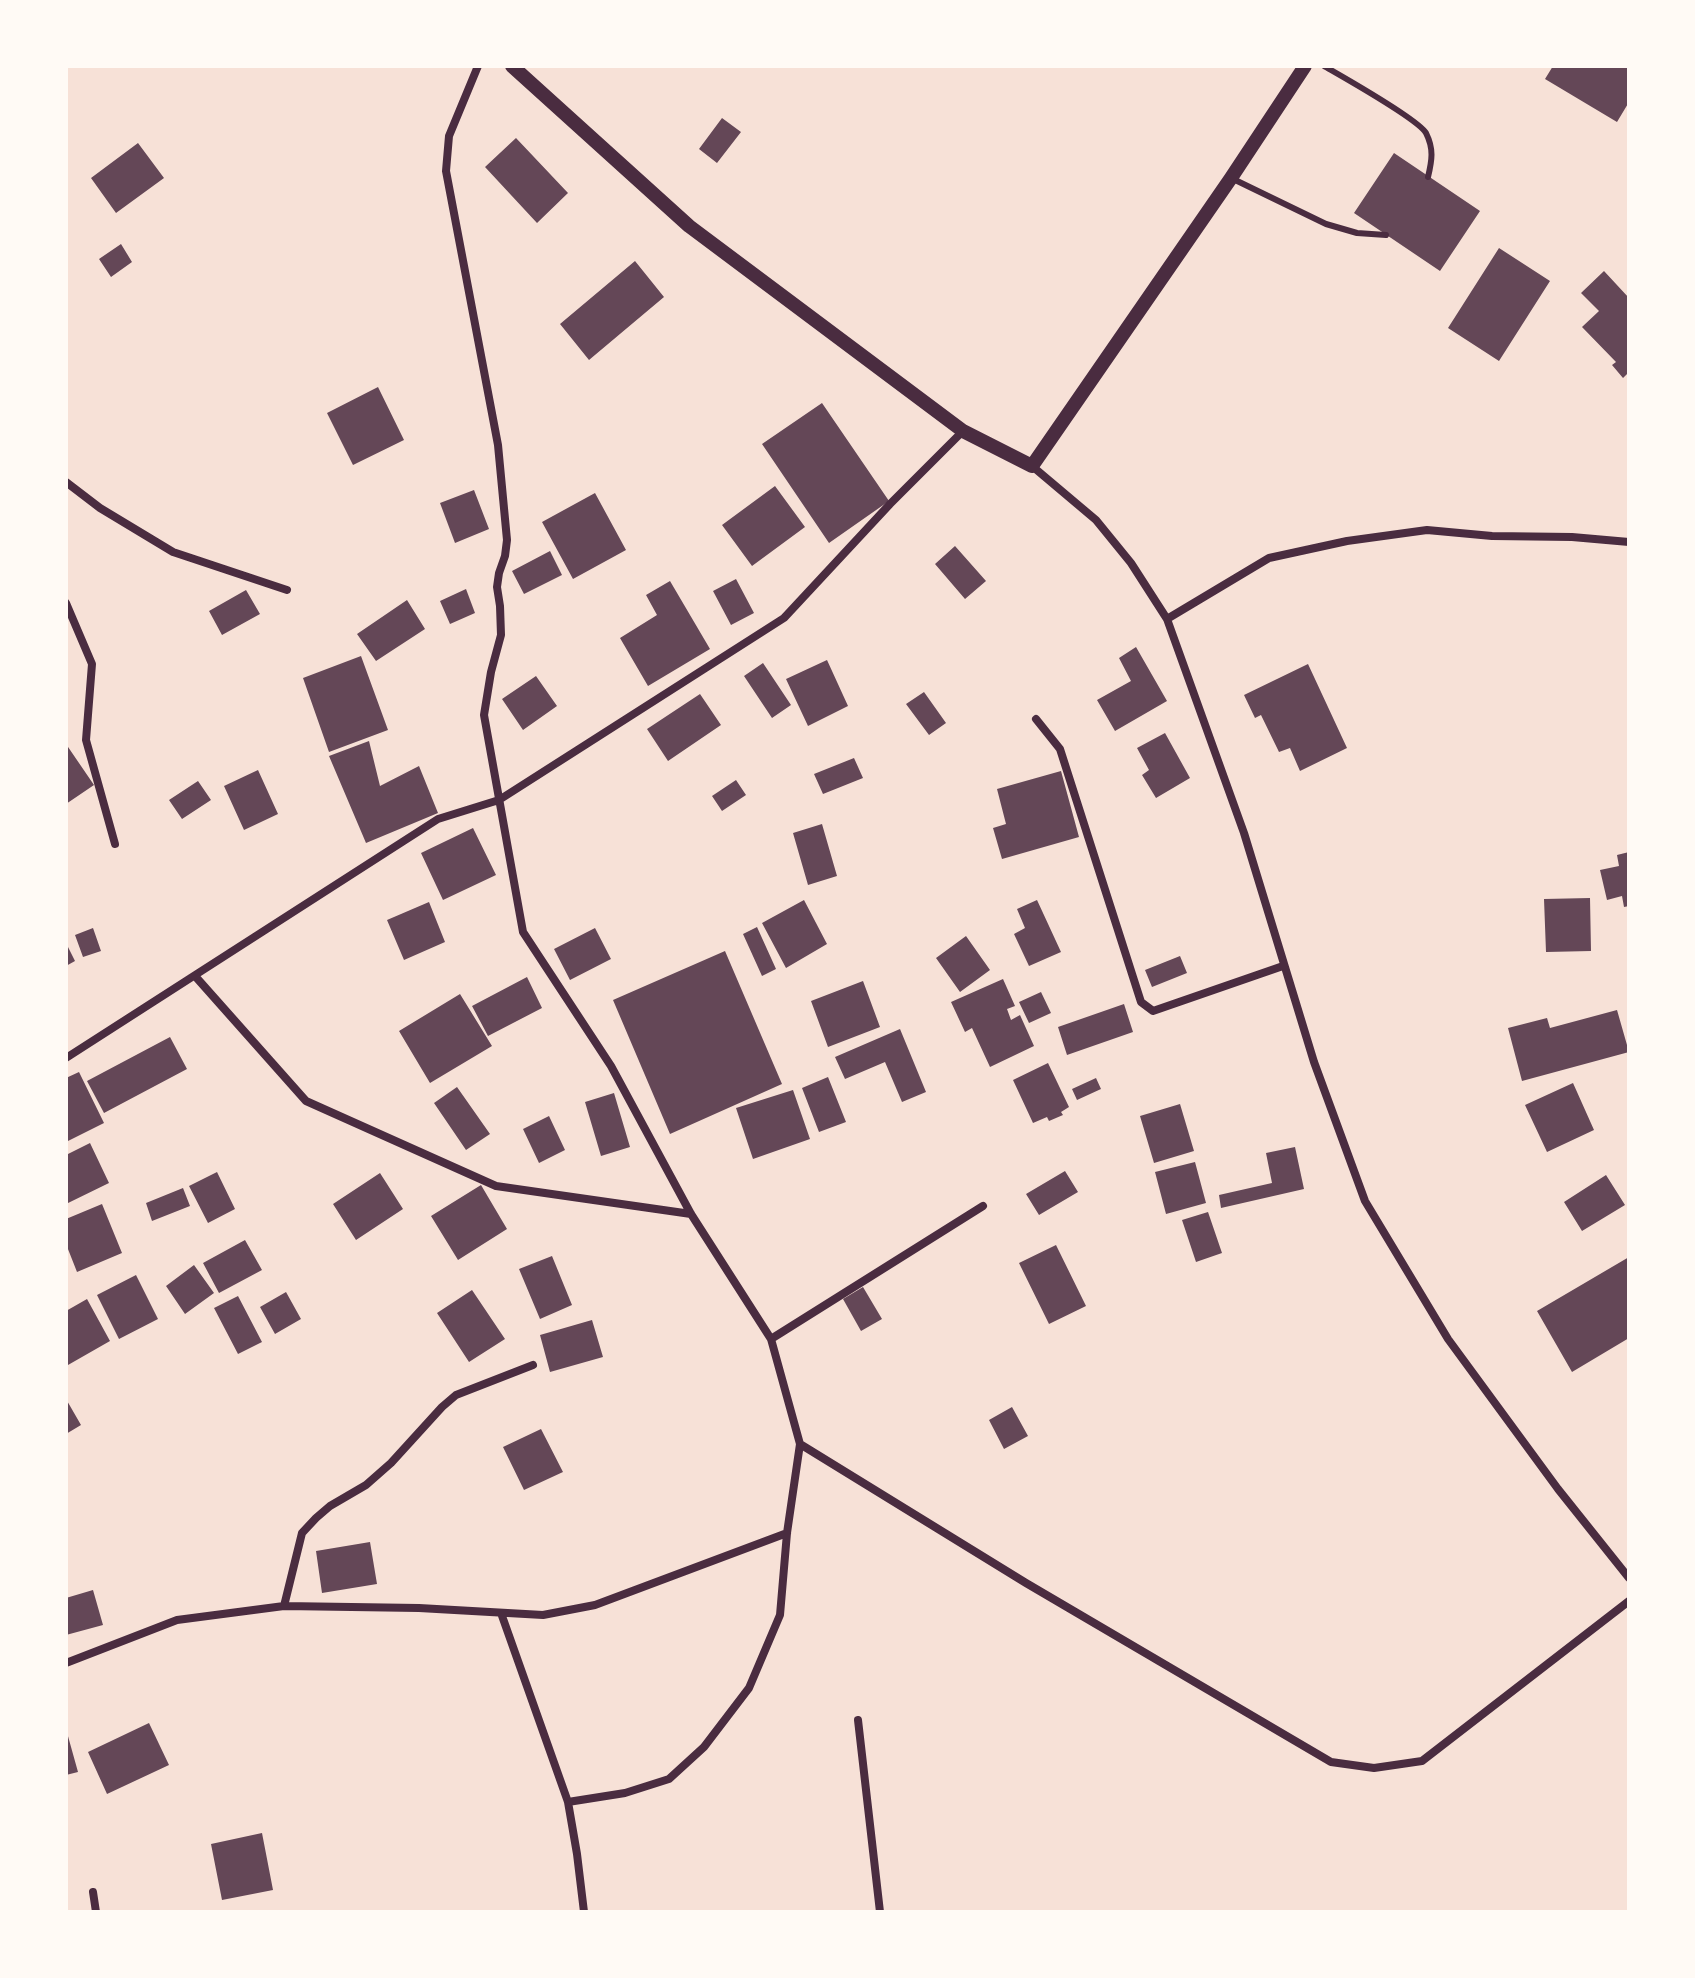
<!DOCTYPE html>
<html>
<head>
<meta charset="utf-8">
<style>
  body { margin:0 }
  #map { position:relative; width:1695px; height:1978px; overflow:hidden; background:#f7e1d7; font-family:"Times New Roman",serif }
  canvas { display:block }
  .frame { position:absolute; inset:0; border:68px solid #fffaf5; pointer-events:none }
</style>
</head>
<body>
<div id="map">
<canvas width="1695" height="1978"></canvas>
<div class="frame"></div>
</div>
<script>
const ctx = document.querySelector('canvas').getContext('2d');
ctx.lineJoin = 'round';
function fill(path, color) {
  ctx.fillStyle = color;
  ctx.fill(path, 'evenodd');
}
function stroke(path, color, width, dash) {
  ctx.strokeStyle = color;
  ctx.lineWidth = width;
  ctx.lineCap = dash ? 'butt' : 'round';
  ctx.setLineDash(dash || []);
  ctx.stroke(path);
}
fill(new Path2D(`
  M 1553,66 L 1629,66 L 1629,102 L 1617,122 L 1545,79 Z
  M 722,118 L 741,132 L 717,163 L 699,149 Z
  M 516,138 L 568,193 L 537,223 L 485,167 Z
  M 138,143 L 164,178 L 116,213 L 91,178 Z
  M 1394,153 L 1480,211 L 1440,271 L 1354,213 Z
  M 121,244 L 132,262 L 111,277 L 99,259 Z
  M 1499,248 L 1550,281 L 1499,361 L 1448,328 Z
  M 635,261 L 664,297 L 589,360 L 560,324 Z
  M 1604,271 L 1629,298 L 1629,372 L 1623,378 L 1612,365 L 1616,362 L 1582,327 L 1599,311 L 1581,293 Z
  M 378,387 L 404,440 L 353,465 L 327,413 Z
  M 822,403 L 889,501 L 829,543 L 762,444 Z
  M 775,486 L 805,527 L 752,566 L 722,525 Z
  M 474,490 L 489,529 L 455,543 L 440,503 Z
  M 595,493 L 626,550 L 573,579 L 542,522 Z
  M 955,546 L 986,581 L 965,599 L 935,564 Z
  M 550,551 L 562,575 L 524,594 L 512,571 Z
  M 736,579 L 754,613 L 731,625 L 713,591 Z
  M 670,581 L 710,649 L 648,686 L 620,638 L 657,615 L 646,595 Z
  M 466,589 L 475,613 L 450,624 L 440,601 Z
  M 246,590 L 260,614 L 222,635 L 209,611 Z
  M 407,600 L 425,629 L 376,661 L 357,634 Z
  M 1136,647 L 1167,701 L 1115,731 L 1097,700 L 1131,681 L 1119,658 Z
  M 361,656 L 388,730 L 329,752 L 303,678 Z
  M 827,660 L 848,706 L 808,726 L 786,679 Z
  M 763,663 L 791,705 L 772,718 L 744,676 Z
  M 1308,664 L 1347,748 L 1300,771 L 1290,748 L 1279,752 L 1261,715 L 1255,718 L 1244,695 Z
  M 536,676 L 557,706 L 523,730 L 502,699 Z
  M 924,692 L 946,723 L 929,735 L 906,704 Z
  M 700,694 L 721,725 L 668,761 L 647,729 Z
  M 1165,733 L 1190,778 L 1156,798 L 1142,775 L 1149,770 L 1137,748 Z
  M 369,741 L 380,786 L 419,766 L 438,813 L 366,843 L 329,756 Z
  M 66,744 L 94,785 L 66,804 Z
  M 854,758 L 863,778 L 823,794 L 814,774 Z
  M 258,770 L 278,814 L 244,830 L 224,786 Z
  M 1061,771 L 1079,837 L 1002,859 L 993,828 L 1006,824 L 997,789 Z
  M 736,780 L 746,795 L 722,811 L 712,796 Z
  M 198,781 L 211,800 L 182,819 L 169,800 Z
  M 822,824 L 837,876 L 808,885 L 793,833 Z
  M 473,828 L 496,875 L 443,900 L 421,853 Z
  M 1629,852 L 1629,906 L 1624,907 L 1622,896 L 1607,900 L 1600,870 L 1619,866 L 1617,855 Z
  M 1590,898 L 1591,951 L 1546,952 L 1544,899 Z
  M 804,900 L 827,944 L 786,968 L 762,923 Z
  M 1037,900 L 1061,952 L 1029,966 L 1014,934 L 1025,928 L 1017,909 Z
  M 429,902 L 445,942 L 404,960 L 387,920 Z
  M 757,927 L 776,969 L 762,976 L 743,934 Z
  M 93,928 L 101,951 L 83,957 L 75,935 Z
  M 595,928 L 611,959 L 570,980 L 554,949 Z
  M 966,936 L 990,970 L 960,992 L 936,958 Z
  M 66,943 L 75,961 L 66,966 Z
  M 725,951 L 782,1084 L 670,1134 L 613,1000 Z
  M 1180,956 L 1187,973 L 1152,987 L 1145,970 Z
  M 527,977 L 542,1008 L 488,1036 L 472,1006 Z
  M 1003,979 L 1015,1006 L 1007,1009 L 1011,1020 L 1020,1015 L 1034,1046 L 990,1067 L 972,1028 L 965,1032 L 951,1002 Z
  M 863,981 L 880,1027 L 828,1047 L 811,1001 Z
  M 1041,992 L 1051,1013 L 1029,1023 L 1019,1002 Z
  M 460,994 L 492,1046 L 430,1083 L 399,1031 Z
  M 1124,1004 L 1133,1032 L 1067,1055 L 1058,1027 Z
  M 1617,1010 L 1629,1052 L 1522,1081 L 1508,1028 L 1547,1018 L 1550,1028 Z
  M 900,1029 L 926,1092 L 902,1102 L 885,1062 L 845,1079 L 835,1057 Z
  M 170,1037 L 187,1069 L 104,1113 L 87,1081 Z
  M 1048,1063 L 1069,1107 L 1061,1112 L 1063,1115 L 1049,1121 L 1047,1117 L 1033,1123 L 1013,1080 Z
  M 79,1072 L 104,1123 L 66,1142 L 66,1078 Z
  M 828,1077 L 846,1122 L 819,1132 L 802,1088 Z
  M 1096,1078 L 1101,1089 L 1077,1100 L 1072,1089 Z
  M 1573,1083 L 1594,1130 L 1547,1152 L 1525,1105 Z
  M 457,1087 L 490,1134 L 466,1150 L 434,1103 Z
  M 793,1090 L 810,1139 L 753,1159 L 736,1108 Z
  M 614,1093 L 630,1147 L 601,1156 L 585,1102 Z
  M 1180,1104 L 1194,1151 L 1154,1163 L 1140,1116 Z
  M 549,1116 L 565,1150 L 539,1163 L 523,1129 Z
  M 90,1143 L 109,1183 L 66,1204 L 66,1155 Z
  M 1295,1147 L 1304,1189 L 1221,1208 L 1219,1195 L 1272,1183 L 1266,1153 Z
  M 1195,1162 L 1206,1203 L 1166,1214 L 1155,1172 Z
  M 1065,1171 L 1078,1192 L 1039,1215 L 1026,1194 Z
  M 217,1172 L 235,1209 L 208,1223 L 189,1186 Z
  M 380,1173 L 403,1209 L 356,1240 L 333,1204 Z
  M 1606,1175 L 1625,1205 L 1582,1231 L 1564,1202 Z
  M 481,1185 L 507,1229 L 458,1260 L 431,1216 Z
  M 183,1188 L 190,1206 L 152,1221 L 146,1203 Z
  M 102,1204 L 122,1253 L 77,1272 L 66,1244 L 66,1219 Z
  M 1208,1212 L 1222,1253 L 1196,1262 L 1182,1220 Z
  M 245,1240 L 262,1270 L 219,1293 L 203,1263 Z
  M 1056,1245 L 1086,1306 L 1049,1324 L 1019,1263 Z
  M 552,1256 L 572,1305 L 540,1319 L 519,1269 Z
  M 1629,1257 L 1629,1338 L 1572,1372 L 1537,1311 Z
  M 194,1265 L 214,1293 L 185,1314 L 166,1286 Z
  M 136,1275 L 158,1319 L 119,1339 L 97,1295 Z
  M 863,1287 L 882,1319 L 861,1331 L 843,1299 Z
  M 472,1290 L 505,1339 L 469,1362 L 437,1313 Z
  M 286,1292 L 301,1319 L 275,1334 L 260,1307 Z
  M 238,1296 L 262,1342 L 238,1354 L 214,1308 Z
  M 87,1299 L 110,1341 L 68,1365 L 66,1363 L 66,1311 Z
  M 592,1320 L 603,1357 L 550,1372 L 540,1335 Z
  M 66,1399 L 81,1425 L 66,1434 Z
  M 1012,1407 L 1028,1436 L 1004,1449 L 989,1420 Z
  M 541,1429 L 563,1472 L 524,1490 L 503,1447 Z
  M 370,1542 L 377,1584 L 322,1593 L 316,1551 Z
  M 93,1590 L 103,1625 L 66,1635 L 66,1598 Z
  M 149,1723 L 169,1765 L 107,1794 L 88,1752 Z
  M 66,1729 L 78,1772 L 66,1775 Z
  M 262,1833 L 273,1890 L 222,1900 L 211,1844 Z`), '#644757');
stroke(new Path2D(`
  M 1324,66 C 1343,77 1418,119 1426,133 C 1434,149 1432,160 1428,177
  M 1231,178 L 1326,224 L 1357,233 L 1386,235`), '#4a2c40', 6);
stroke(new Path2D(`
  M 478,66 L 449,136 L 446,171 L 498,445 L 507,540 L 505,556 L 499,573 L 497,587 L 500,606 L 501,635 L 491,672 L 484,715 L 523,932 L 611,1066 L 691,1214 L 771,1339 L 800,1444 L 787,1533 L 780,1615 L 749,1688 L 704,1747 L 669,1779 L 625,1793 L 568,1802 L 577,1854 L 584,1912
  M 1032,466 L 1096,520 L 1131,563 L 1167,619 L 1244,833 L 1314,1062 L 1365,1201 L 1448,1339 L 1558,1489 L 1629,1578
  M 66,482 L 100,508 L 173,552 L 287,590
  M 66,603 L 92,664 L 86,740 L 115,844
  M 1167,619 L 1269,558 L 1347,541 L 1427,530 L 1492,536 L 1572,537 L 1629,542
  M 1036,719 L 1060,749 L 1141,1002 L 1153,1011 L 1283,966
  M 195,976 L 306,1101 L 496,1186 L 691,1214
  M 66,1058 L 438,819 L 499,800 L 784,618 L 890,504 L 963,431
  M 771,1339 L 983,1206
  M 800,1444 L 1026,1583 L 1331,1762 L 1374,1768 L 1422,1761 L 1629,1601
  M 284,1606 L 302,1533 L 316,1518 L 330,1506 L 366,1485 L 391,1463 L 442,1407 L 456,1395 L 533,1365
  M 501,1613 L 568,1802
  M 66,1663 L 177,1620 L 284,1606 L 419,1608 L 543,1615 L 595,1605 L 787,1533
  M 858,1720 L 880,1912
  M 93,1892 L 96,1912`), '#4a2c40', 8);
stroke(new Path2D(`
  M 512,66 L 689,226 L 963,431 L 1032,466 L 1231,178 L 1305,66`), '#4a2c40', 14);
</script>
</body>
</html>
